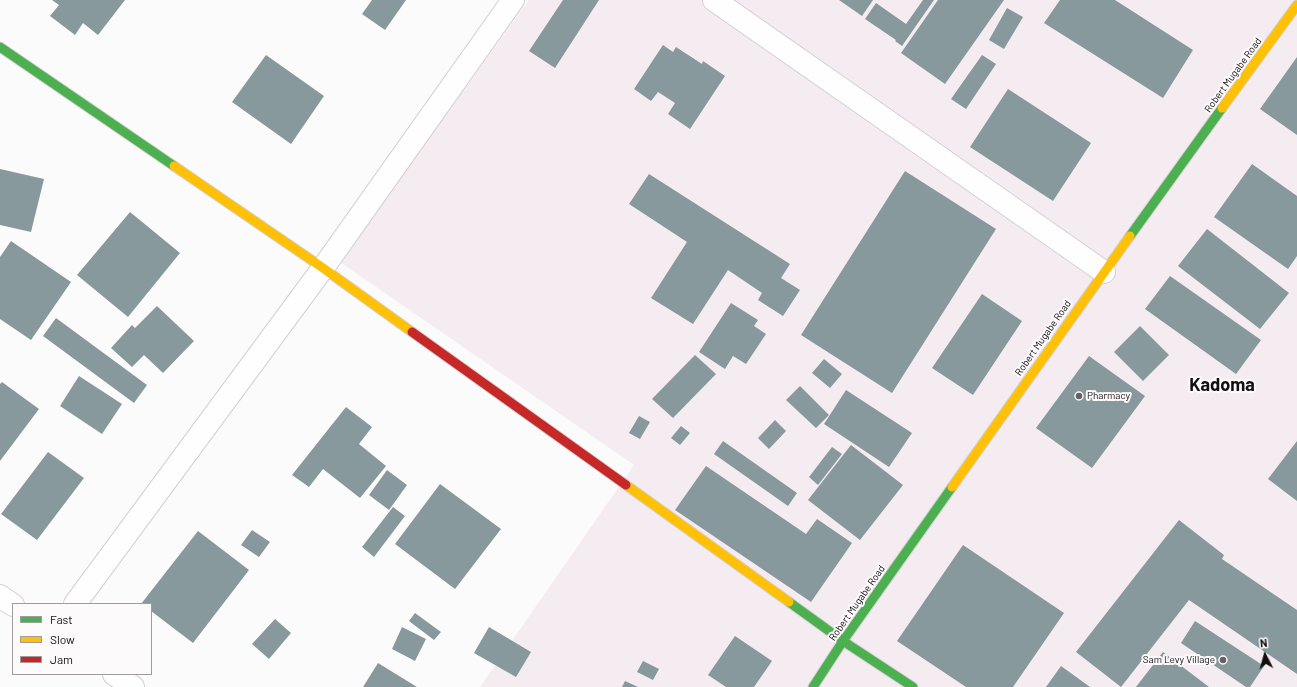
<!DOCTYPE html>
<html>
<head>
<meta charset="utf-8">
<style>
  body { margin:0 }
  #map { position:relative; width:1297px; height:687px; overflow:hidden; background:#fcfbfc; font-family:Barlow,sans-serif }
  canvas { display:block }
  .legend { position:absolute; left:12px; top:603px; width:140px; height:72px; box-sizing:border-box; background:#fdfafc; border:1px solid #9f9c9e; margin:0; padding:5px 7px; list-style:none; font-size:12px; color:#130e11 }
  .legend li { display:flex; align-items:center; gap:8px; height:20px }
  .legend b { width:20px; border:1px solid #9f9c9e }
  .north { position:absolute; left:1245px; top:635px; width:40px; height:40px; -webkit-text-stroke:3px #fdfafc; paint-order:stroke; rotate:354deg; font-size:11px; font-weight:700; line-height:16px; text-align:center; color:#130e11 }
  .north::after { content:''; display:block; margin:auto; width:14px; height:18px; background:#130e11; clip-path:polygon(50% 0,100% 100%,50% 72%,0 100%) }
</style>
</head>
<body>
<div id="map">
<canvas width="1297" height="687"></canvas>
<ul class="legend">
<li><b style="height:5px;background:#4caf50"></b>Fast</li>
<li><b style="height:5px;background:#ffc107"></b>Slow</li>
<li><b style="height:5px;background:#c62828"></b>Jam</li>
</ul>
<div class="north">N</div>
</div>
<script>
const ctx = document.querySelector('canvas').getContext('2d');
ctx.lineJoin = 'round';
function fill(path, color) {
  ctx.fillStyle = color;
  ctx.fill(path, 'evenodd');
}
function stroke(path, color, width, dash) {
  ctx.strokeStyle = color;
  ctx.lineWidth = width;
  ctx.lineCap = dash ? 'butt' : 'round';
  ctx.setLineDash(dash || []);
  ctx.stroke(path);
}
function write(font, color, halo, rows, align = 'center') {
  ctx.font = font + ' Barlow,sans-serif';
  ctx.lineWidth = 4;
  ctx.setLineDash([]);
  ctx.textBaseline = 'middle';
  ctx.strokeStyle = halo;
  ctx.fillStyle = color;
  for (const [text, x, y, turn = 0] of rows) {
    ctx.save();
    ctx.translate(x, y);
    ctx.rotate((+turn || 0) * Math.PI / 180);
    ctx.textAlign = isNaN(turn) ? turn : align;
    if (halo) ctx.strokeText(text, 0, 0);
    ctx.fillText(text, 0, 0);
    ctx.restore();
  }
}
fill(new Path2D(`
  M 529,0 L 1297,0 L 1297,687 L 480,687 L 634,465 L 340,262 Z`), '#f4ecf0');
fill(new Path2D(`
  M 52,0 L 125,0 L 98,35 L 83,23 L 75,35 L 50,16 L 59,5 Z
  M 372,0 L 406,0 L 385,30 L 362,14 Z
  M 563,0 L 599,0 L 555,68 L 529,51 Z
  M 839,0 L 873,0 L 862,16 Z
  M 923,0 L 934,0 L 902,46 L 895,41 L 896,40 L 865,19 L 876,3 L 906,24 Z
  M 938,0 L 1004,0 L 945,84 L 901,53 Z
  M 1060,0 L 1115,0 L 1193,50 L 1163,98 L 1044,23 Z
  M 1007,8 L 1023,17 L 1004,49 L 989,40 Z
  M 663,45 L 673,52 L 676,47 L 702,64 L 703,61 L 725,76 L 690,129 L 668,114 L 675,103 L 658,92 L 651,101 L 634,89 Z
  M 266,55 L 324,96 L 291,144 L 232,102 Z
  M 982,55 L 996,64 L 966,109 L 951,99 Z
  M 1297,57 L 1297,135 L 1260,109 Z
  M 1008,89 L 1091,143 L 1053,201 L 970,147 Z
  M 1252,164 L 1297,196 L 1297,256 L 1288,269 L 1214,217 Z
  M 0,169 L 44,179 L 31,232 L 0,225 Z
  M 905,171 L 996,229 L 892,393 L 801,335 Z
  M 649,174 L 790,264 L 781,278 L 800,290 L 783,316 L 758,300 L 762,293 L 728,270 L 693,324 L 651,298 L 687,242 L 629,204 Z
  M 130,212 L 180,253 L 128,317 L 77,275 Z
  M 1207,229 L 1289,293 L 1260,329 L 1178,266 Z
  M 11,241 L 71,282 L 31,340 L 0,319 L 0,257 Z
  M 1170,276 L 1261,340 L 1236,374 L 1145,309 Z
  M 982,294 L 1022,321 L 973,395 L 932,368 Z
  M 731,303 L 758,320 L 754,326 L 766,334 L 746,364 L 733,356 L 725,369 L 699,352 Z
  M 157,306 L 194,341 L 163,373 L 144,355 L 132,367 L 111,348 L 132,325 L 135,328 Z
  M 56,318 L 147,385 L 134,403 L 43,336 Z
  M 1140,326 L 1169,355 L 1143,381 L 1114,352 Z
  M 695,355 L 716,374 L 673,418 L 652,399 Z
  M 1089,356 L 1145,396 L 1092,468 L 1036,428 Z
  M 824,359 L 842,374 L 830,388 L 812,373 Z
  M 79,376 L 122,404 L 102,434 L 60,406 Z
  M 2,382 L 39,409 L 0,461 L 0,384 Z
  M 800,386 L 829,415 L 816,428 L 786,400 Z
  M 846,390 L 912,433 L 889,467 L 824,424 Z
  M 346,407 L 372,427 L 359,444 L 386,466 L 360,498 L 323,469 L 309,487 L 292,475 Z
  M 639,416 L 650,422 L 640,439 L 629,433 Z
  M 775,420 L 786,431 L 769,449 L 758,438 Z
  M 681,426 L 690,433 L 680,445 L 671,438 Z
  M 723,441 L 797,493 L 788,506 L 714,454 Z
  M 1297,441 L 1297,501 L 1268,479 Z
  M 851,445 L 903,485 L 860,540 L 808,500 Z
  M 832,447 L 842,454 L 818,485 L 809,477 Z
  M 48,452 L 84,478 L 37,540 L 1,514 Z
  M 706,466 L 806,534 L 817,519 L 852,543 L 811,602 L 675,510 Z
  M 387,470 L 407,485 L 389,510 L 369,495 Z
  M 440,484 L 501,529 L 455,589 L 395,544 Z
  M 393,507 L 405,516 L 374,557 L 362,547 Z
  M 1179,520 L 1224,555 L 1222,559 L 1297,610 L 1297,674 L 1189,600 L 1121,687 L 1076,652 Z
  M 252,530 L 270,542 L 259,557 L 241,545 Z
  M 198,531 L 249,570 L 193,643 L 151,611 L 151,604 L 141,604 Z
  M 963,545 L 1064,613 L 1013,687 L 966,687 L 897,641 Z
  M 415,613 L 441,632 L 434,640 L 409,621 Z
  M 275,619 L 291,633 L 269,659 L 252,644 Z
  M 1195,621 L 1264,666 L 1250,687 L 1246,687 L 1181,643 Z
  M 402,627 L 426,639 L 415,661 L 392,649 Z
  M 489,627 L 531,652 L 516,677 L 474,653 Z
  M 735,636 L 772,661 L 754,687 L 726,687 L 708,675 Z
  M 1163,652 L 1209,687 L 1136,687 Z
  M 643,661 L 659,669 L 653,680 L 637,672 Z
  M 378,663 L 417,687 L 363,687 Z
  M 1061,666 L 1090,687 L 1046,687 Z
  M 625,681 L 638,687 L 622,687 Z`), '#87999d');
const street = new Path2D(`
  M 714,0 L 1104,272
  M 0,596 L 13,605
  M 75,604 L 323,268 L 513,0
  M 114,674 L 133,687`);
const fast = new Path2D(`
  M 0,47 L 174,166
  M 1130,236 L 1222,108
  M 789,602 L 843,641 L 913,687
  M 813,687 L 843,641 L 952,487`);
const slow = new Path2D(`
  M 1222,108 L 1297,5
  M 174,166 L 323,268 L 412,332
  M 626,485 L 789,602
  M 952,487 L 1130,236`);
const jam = new Path2D(`
  M 412,332 L 626,485`);
stroke(street, '#d3d0d2', 24);
stroke(fast, '#d3d0d2', 11);
stroke(slow, '#d3d0d2', 11);
stroke(jam, '#d3d0d2', 11);
stroke(street, '#fffeff', 22);
stroke(fast, '#4caf50', 9);
stroke(slow, '#ffc107', 9);
stroke(jam, '#c62828', 9);
for (const [x, y, r, color] of [
  [1079,396,4,"#656163"],
  [1223,660,4,"#656163"]
]) {
  const dot = new Path2D();
  dot.arc(x, y, r, 0, 2 * Math.PI);
  ctx.fillStyle = color;
  ctx.fill(dot);
  stroke(dot, '#fdfafc', 1.5);
}
write('10px', '#130e11', '#fdfafc', [
  ["Robert Mugabe Road",1233,75,-54],
  ["Robert Mugabe Road",1043,338,-55],
  ["Robert Mugabe Road",857,603,-55]
]);
write('10px', '#130e11', '#fdfafc', [
  ["Pharmacy",1087,396],
  ["Sam Levy Village",1215,660,"right"]
], 'left');
write('bold 18px', '#130e11', '#fdfafc', [
  ["Kadoma",1222,385]
]);
</script>
</body>
</html>
